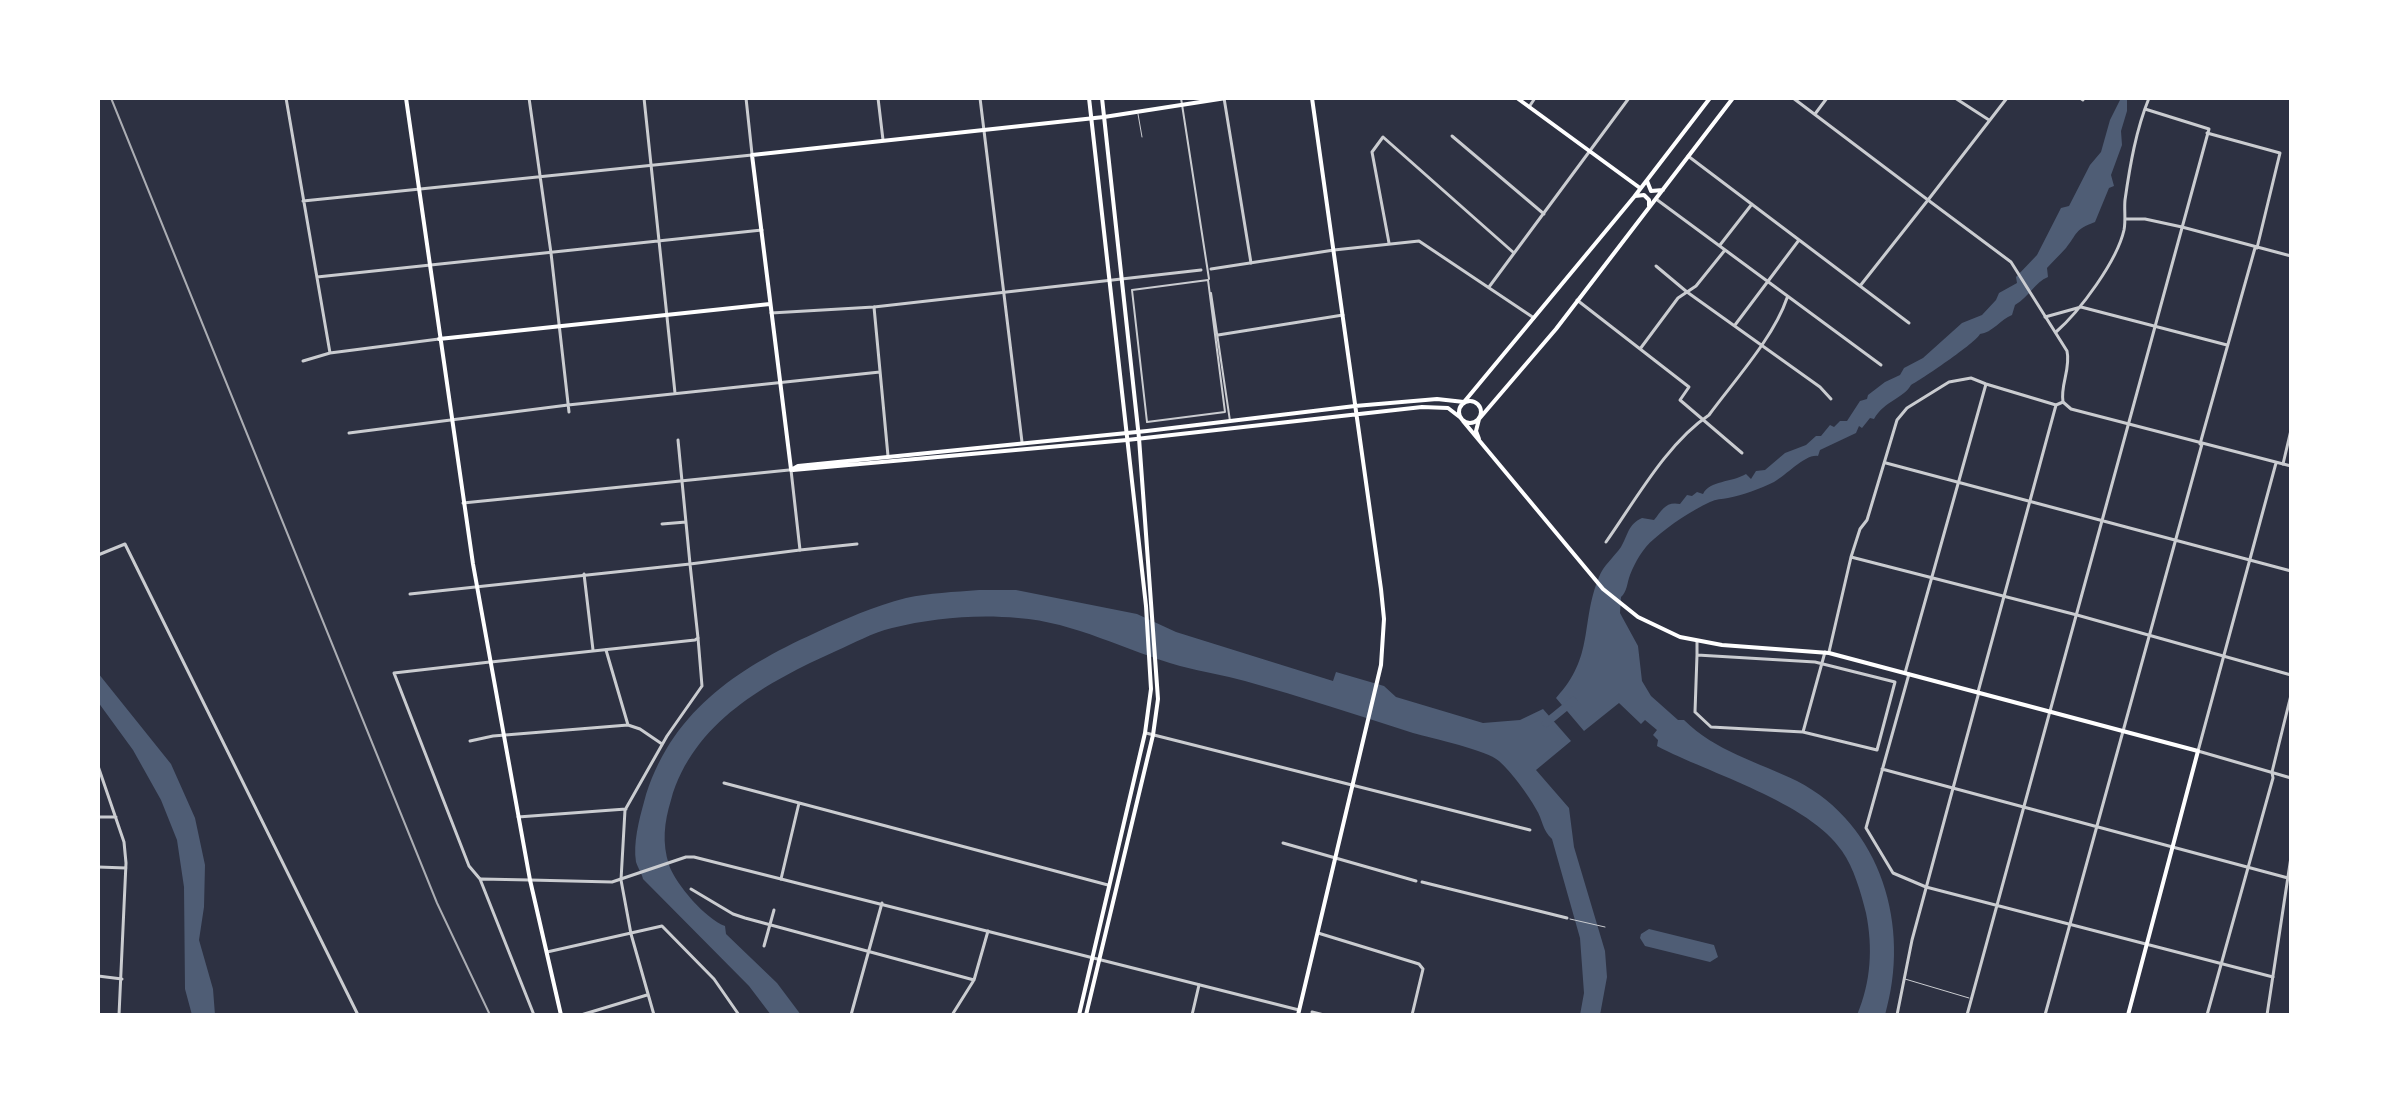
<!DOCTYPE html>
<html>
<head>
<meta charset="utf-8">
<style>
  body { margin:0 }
  #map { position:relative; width:2389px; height:1113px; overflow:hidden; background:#2d3142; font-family:"PT Sans",sans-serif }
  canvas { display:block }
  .frame { position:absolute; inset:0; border:100px solid #fff; pointer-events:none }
</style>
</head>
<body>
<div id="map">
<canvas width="2389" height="1113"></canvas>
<div class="frame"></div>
</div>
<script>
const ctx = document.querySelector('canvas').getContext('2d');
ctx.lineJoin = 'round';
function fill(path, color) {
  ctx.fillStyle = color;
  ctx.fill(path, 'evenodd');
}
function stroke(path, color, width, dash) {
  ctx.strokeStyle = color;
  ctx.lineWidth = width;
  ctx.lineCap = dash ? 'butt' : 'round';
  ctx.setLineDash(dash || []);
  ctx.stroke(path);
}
fill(new Path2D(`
  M 2121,98 L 2127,98 L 2127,111 L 2121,131 L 2122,145 L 2111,175 L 2114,186 L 2109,188 L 2095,222 C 2074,230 2078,233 2066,248 C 2060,255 2053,261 2047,268 L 2048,277 C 2035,282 2030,296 2015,305 L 2012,315 C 2001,319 1992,333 1980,334 C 1977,342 1919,381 1911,385 C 1904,398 1884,401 1874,419 L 1870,418 L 1862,428 L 1859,426 L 1856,433 L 1820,450 L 1818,456 C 1805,454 1787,475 1774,482 C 1760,489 1743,495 1728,498 C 1722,499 1716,499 1710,502 C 1691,511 1671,524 1654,539 C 1643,548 1635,562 1630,575 C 1627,583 1627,592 1621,597 L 1620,613 L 1638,646 L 1642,681 L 1651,696 L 1678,720 L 1684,720 C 1715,751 1758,762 1797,781 C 1882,825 1911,927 1885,1015 L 1857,1015 C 1871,982 1873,948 1866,913 C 1861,893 1854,868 1842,851 C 1809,802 1710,774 1657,746 L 1658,740 L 1653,735 L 1657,730 L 1645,720 L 1641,724 L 1619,703 L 1584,731 L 1556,698 C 1595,656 1580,623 1599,577 C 1603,566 1614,557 1621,547 C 1628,535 1628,524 1642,518 L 1654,520 C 1662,510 1666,501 1680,504 L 1687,495 L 1692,496 L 1697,492 L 1703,494 C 1710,480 1731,483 1746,474 L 1751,479 L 1756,471 L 1765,470 L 1785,453 L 1806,445 L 1816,436 L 1821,436 L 1830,425 L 1834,427 L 1840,421 L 1847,421 L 1860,401 L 1867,399 L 1868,395 L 1885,382 L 1900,375 L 1904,368 L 1923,358 L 1962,323 L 1982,315 L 1996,300 L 1999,293 L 2017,283 L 2016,277 L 2037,255 L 2061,208 L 2069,206 L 2090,165 L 2101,152 L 2110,120 Z
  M 979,590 L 1016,590 L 1137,614 L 1176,632 L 1333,681 L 1336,672 L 1384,686 L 1396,697 L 1483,723 L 1520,720 L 1543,709 L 1571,741 L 1536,770 L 1569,808 L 1574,847 L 1605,951 L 1607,977 L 1600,1015 L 1580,1015 L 1584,993 L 1580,938 L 1552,839 C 1542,830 1543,820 1536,809 C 1527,793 1512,773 1499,761 C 1487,750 1431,738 1413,733 C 1357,715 1302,697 1245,681 C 1224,675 1202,672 1180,666 C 1126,651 1075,622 1018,618 C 977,614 932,618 892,628 C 872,633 854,643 836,651 C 767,682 693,722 671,800 C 664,823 662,843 669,865 C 676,885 706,919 725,926 L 726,934 L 777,983 L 801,1015 L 771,1015 L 749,986 L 643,879 C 642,874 638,868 636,862 C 633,843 639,820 644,802 C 669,713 736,669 815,633 C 845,619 874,606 906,598 C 929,593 954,592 979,590 Z
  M 98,673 L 171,764 L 195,818 L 205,865 L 204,907 L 199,940 L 213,989 L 215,1015 L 192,1015 L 185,989 L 184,887 L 177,840 L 161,800 L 133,750 L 98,702 Z
  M 1649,929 L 1714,945 L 1718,957 L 1710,962 L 1645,946 L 1640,938 L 1641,934 Z`), '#4f5d75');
stroke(new Path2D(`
  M 1546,723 L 1573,701`), '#4f5d75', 8);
stroke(new Path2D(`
  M 1138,114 L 1142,137
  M 1570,919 L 1605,927
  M 1905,979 L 1969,998`), '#caccd0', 1);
stroke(new Path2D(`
  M 1181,98 L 1209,279
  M 1208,280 L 1225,412 L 1147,422 L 1132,290 Z
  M 1211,293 L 1230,421`), '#caccd0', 2);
stroke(new Path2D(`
  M 286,98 L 330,353
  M 529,98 L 551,253 L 569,412
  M 644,98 L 675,393
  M 980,98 L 1022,442
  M 1224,98 L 1251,263
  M 1793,98 L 1928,200 L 1860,286
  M 1955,98 L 1989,120
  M 2080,98 L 2083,100
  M 1815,114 L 1827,98
  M 2207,133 L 2280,153 L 2257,248
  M 1452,136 L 1544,214
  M 1688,156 L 1909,323
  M 1656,199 L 1881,365
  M 303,201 L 752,155
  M 2126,219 L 2145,219 L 2182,227 L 2291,256
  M 1389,243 L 1372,152 L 1383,137 L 1514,253
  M 1720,245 L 1752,204
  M 1656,266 L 1687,292 L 1820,387 L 1831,399
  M 317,277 L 762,230
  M 1489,287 L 1629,98
  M 1577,300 L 1689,387 L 1680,400 L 1742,453
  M 874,307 L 888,456
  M 2045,317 L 2081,307 L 2227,345
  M 1735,325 L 1799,240
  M 2056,332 C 2080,311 2117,261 2124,230 C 2126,220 2124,210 2125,200 C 2130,165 2136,130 2149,98
  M 1218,335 L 1343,315
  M 1640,349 L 1678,298 L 1696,286 L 1725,250
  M 303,361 L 330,353 L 439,339
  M 349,433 L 568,405 L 880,372
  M 2200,444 L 2255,248
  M 1886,463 L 2291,571
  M 2283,464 L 2291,430
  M 463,503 L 789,470
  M 662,524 L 686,522
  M 1606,542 C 1635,501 1667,443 1709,415 C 1734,381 1774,337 1787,298
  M 800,550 L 857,544
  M 98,555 L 125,544 L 358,1015
  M 1851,557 L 2077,615 L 2291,675
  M 584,574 L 593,650
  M 410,594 L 690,564 L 678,440
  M 606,650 L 628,725
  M 1829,652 L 1851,557 L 1860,529 L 1867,520 L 1897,420 L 1907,408 L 1949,382 L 1971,378 L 1986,384 L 2056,405
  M 1697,655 L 1815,662 L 1895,682 L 1877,750 L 1803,732 L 1711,727 L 1695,712 Z
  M 1697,655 L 1697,641
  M 490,662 L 394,673 L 469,866 L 480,879 L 534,1015
  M 1905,673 L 1986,384
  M 1909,674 L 1866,828 L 1893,873 L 1926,887 L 2273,977
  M 1978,692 L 2056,405 L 2063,402
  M 1803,732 L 1825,652
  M 1146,733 L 1530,830
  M 470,741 L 493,736 L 628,725 L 640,729 L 662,744
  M 98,766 L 124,842 L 126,863 L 119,1015
  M 1882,769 L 2288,878
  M 724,783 L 1108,885
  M 98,817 L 116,817
  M 518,817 L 626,809
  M 1283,843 L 1416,881
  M 98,867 L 126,868
  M 481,879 L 530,880
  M 781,879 L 799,803
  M 1422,882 L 1567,918
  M 691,889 L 733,914 L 745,918 L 974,980
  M 1318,933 L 1419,964 L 1423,969 L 1412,1015
  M 764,946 L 774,910
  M 547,952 L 662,926 L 714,979 L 739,1015
  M 98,976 L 122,979
  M 581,1015 L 647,995
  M 654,1015 L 631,934 L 621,880 L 625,810 L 667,736 L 702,686 L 698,638
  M 851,1015 L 882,903
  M 952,1015 L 974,980 L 988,931
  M 1192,1015 L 1199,985
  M 1897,1015 L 1912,940 L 1979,692
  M 1967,1015 L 2209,129 L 2145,109
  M 2045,1015 L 2202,444
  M 2207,1015 L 2273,778 L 2272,772 L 2291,695`), '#caccd0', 3);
stroke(new Path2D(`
  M 746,98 L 752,154
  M 878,98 L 883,140
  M 2007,98 L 1928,200 L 2011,262 L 2067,351 C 2071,369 2060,385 2063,402 L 2071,409 L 2291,466
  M 1529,107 L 1535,98
  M 1211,269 L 1334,250 L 1419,241 L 1534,318
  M 771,313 L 874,307 L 1201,270
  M 2276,463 L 2198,751 L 2291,778
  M 491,662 L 695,640 L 698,638 L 690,564 L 800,550 L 791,470
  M 530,880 L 612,882 L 686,857 L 694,857 L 1299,1010
  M 1312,1012 L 1324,1015
  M 2267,1015 L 2291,857`), '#caccd0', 3);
stroke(new Path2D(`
  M 406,98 L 473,564 L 530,880 L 561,1015
  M 1517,98 L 1640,188
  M 1647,181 L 1651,191 L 1663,190
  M 1635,196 L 1644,195 L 1649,200 L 1649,206
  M 439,339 L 770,304
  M1459 412a11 11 0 1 1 22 0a11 11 0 1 1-22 0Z
  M 1463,421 L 1603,589 L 1638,617 L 1680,637 L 1722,645 L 1829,653 L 2198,751 L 2128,1015
  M 1479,439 L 1476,431 L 1479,419 L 1556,329 L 1733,98
  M 791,469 L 752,155 L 1104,117 L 1226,98
  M 791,470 L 798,466 L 1147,431 L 1355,406 L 1437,399 L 1464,402 L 1634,197 L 1710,98
  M 793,470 L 1127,440 L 1422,407 L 1448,408 L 1461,418
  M 1298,1015 L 1381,665 L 1384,619 L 1381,589 L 1312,98`), '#fff', 4);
stroke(new Path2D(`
  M 1079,1015 L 1145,733 L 1151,689 L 1146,606 L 1089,98
  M 1086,1015 L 1153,735 L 1158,699 L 1139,438 L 1102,98`), '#fff', 4);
stroke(new Path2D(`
  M 111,98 L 437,903 L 490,1015`), '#abadb3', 2);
</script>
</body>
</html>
